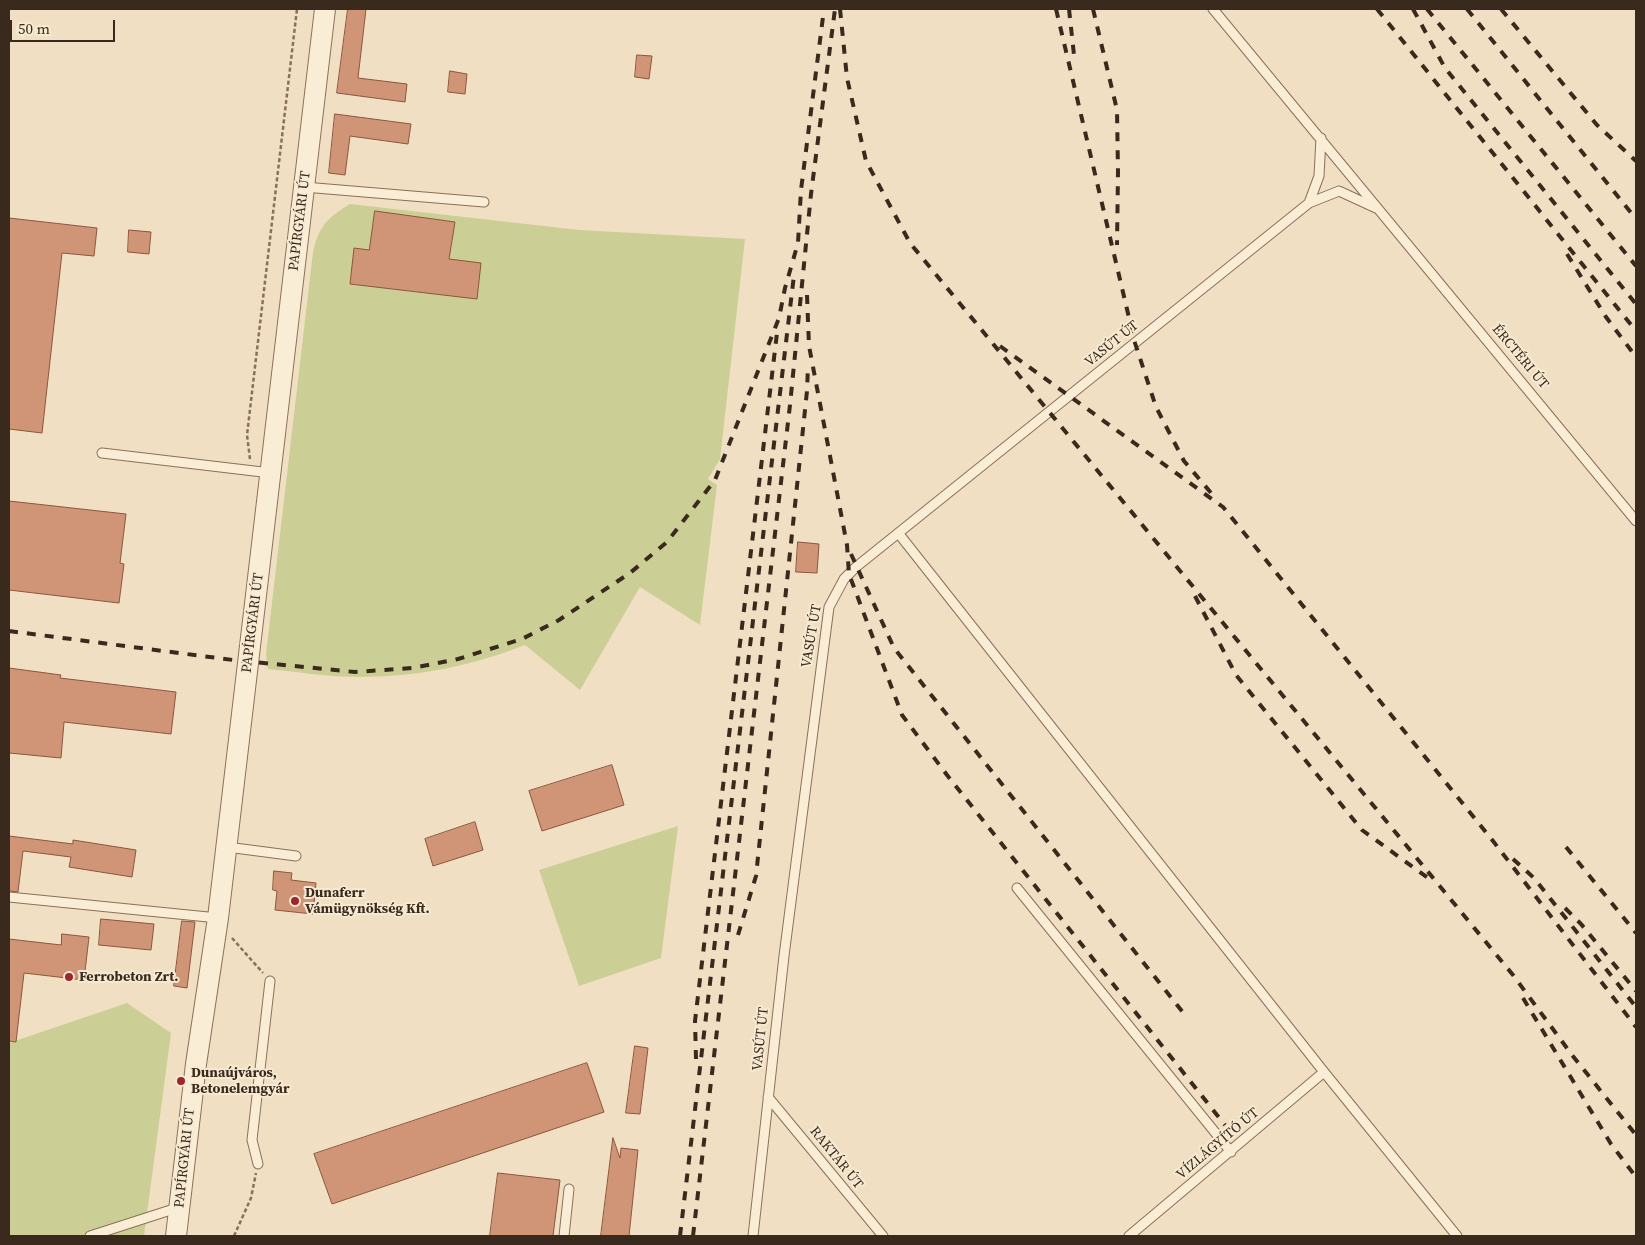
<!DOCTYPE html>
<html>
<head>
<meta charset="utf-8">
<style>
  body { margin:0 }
  #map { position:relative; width:1645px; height:1245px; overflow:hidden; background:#f0dfc2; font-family:"Source Serif 4",serif }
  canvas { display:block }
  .frame { position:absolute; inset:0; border:10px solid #3a291d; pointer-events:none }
  .scale { position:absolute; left:10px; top:20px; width:105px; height:22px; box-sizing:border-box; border:2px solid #3a291d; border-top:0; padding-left:6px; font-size:15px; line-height:18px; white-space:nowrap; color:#3a291d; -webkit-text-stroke:4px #f7ead2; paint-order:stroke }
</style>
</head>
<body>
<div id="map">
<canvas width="1645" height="1245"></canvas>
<div class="frame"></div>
<div class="scale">50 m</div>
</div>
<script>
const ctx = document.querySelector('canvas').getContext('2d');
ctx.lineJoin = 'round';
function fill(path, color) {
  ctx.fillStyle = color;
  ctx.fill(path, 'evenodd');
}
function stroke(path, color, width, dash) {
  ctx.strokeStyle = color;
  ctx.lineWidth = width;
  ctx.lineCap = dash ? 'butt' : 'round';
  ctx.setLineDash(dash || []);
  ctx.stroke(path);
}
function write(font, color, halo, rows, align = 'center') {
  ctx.font = font + ' "Source Serif 4",serif';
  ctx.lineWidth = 4;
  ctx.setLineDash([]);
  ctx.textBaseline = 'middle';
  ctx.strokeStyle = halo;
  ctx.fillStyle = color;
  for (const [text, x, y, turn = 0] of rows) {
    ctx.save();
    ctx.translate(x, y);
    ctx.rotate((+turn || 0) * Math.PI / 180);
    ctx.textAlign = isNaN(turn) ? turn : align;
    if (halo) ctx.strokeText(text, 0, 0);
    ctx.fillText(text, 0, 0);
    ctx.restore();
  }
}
fill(new Path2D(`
  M 350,204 L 579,230 L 745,239 L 720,459 L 708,479 L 717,485 L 700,625 L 640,587 L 580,690 L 525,645 C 472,666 416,677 360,677 C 329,677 298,672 268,669 L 266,654 L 313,252 C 319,226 327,218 350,204 Z
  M 678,826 L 661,958 L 579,986 L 539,870 Z
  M 127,1003 L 171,1033 L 144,1236 L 9,1236 L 9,1043 Z`), '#cccf95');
const building = new Path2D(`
  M 348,9 L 366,9 L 358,78 L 407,84 L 405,102 L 337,93 Z
  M 637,55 L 652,56 L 649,79 L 635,77 Z
  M 450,71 L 467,74 L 465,94 L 448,92 Z
  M 335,114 L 411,124 L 408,144 L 350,136 L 345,175 L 329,173 Z
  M 375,211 L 455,222 L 449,259 L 481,263 L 477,299 L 350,284 L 354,248 L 369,250 Z
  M 9,218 L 97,228 L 94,256 L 62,253 L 42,433 L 9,429 Z
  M 129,230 L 151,232 L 149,254 L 128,252 Z
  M 9,501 L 126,514 L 120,563 L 124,564 L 119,603 L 9,590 Z
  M 798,542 L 819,544 L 817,573 L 796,572 Z
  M 9,668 L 61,675 L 60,678 L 176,692 L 171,734 L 64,722 L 61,758 L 9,753 Z
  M 612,765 L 624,805 L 542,831 L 529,791 Z
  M 475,822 L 483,850 L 433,866 L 425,839 Z
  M 9,836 L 73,844 L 73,840 L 136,850 L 132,877 L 69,867 L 71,857 L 23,851 L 18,892 L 9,891 Z
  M 274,871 L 292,873 L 291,880 L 316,883 L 313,914 L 275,910 L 277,891 L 273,890 Z
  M 101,919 L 154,924 L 151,950 L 99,945 Z
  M 182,921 L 195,922 L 187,988 L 174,986 Z
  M 62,934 L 89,937 L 84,980 L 24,973 L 16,1042 L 9,1041 L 9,939 L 61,945 Z
  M 635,1046 L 648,1048 L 640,1114 L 626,1113 Z
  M 587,1063 L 604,1112 L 332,1204 L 314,1154 Z
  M 613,1138 L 620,1158 L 621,1148 L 638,1150 L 629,1236 L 601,1236 Z
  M 498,1173 L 560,1180 L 553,1236 L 490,1236 Z`);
fill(building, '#d09576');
stroke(building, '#8b563d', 1);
const service = new Path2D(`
  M 1213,9 L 1636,521
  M 304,187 L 484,202
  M 1309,203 L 1339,191 L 1378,209
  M 102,453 L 271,473
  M 899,534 L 1324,1072 L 1457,1236
  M 227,847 L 296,856
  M 1017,888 L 1231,1152
  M 9,897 L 218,918
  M 768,1097 L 883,1236
  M 258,1164 L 252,1140 L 270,981
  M 90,1236 L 180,1207
  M 564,1236 L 569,1189
  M 753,1236 L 784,956 L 829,607 L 844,579 L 856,567 L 1309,203 L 1319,176 L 1321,138
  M 1129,1236 L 1324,1072`);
const tertiary = new Path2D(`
  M 176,1236 L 196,1064 L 218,918 L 325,9`);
stroke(service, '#8b7058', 11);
stroke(tertiary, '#8b7058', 22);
stroke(new Path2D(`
  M 250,459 L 247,435 L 297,9
  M 232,938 L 263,973
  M 234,1236 L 251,1198 L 256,1173`), '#8b7058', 2.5, [4, 2.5]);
stroke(service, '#faedd6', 9);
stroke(tertiary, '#faedd6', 20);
stroke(new Path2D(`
  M 840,9 L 847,78 L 866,161 L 910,243 L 1513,975 L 1572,1055 L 1636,1135
  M 1056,9 L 1135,343 L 1156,407 L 1184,461 L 1212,494
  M 1069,9 L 1074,55
  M 1093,9 L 1117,110 L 1118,172 L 1117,245
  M 1377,9 L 1636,331
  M 1413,9 L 1445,68 L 1636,304
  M 1427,9 L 1636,266
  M 1467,9 L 1636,219
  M 1501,9 L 1597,125 L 1636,161
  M 1567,254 L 1606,317 L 1636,357
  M 807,295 L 809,346 L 847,545 L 849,574 L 902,715 L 947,775 L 1225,1125
  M 1000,346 L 1223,507 L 1493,841 L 1636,1027
  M 851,554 L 894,648 L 1185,1015
  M 1195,596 L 1236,675 L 1362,830 L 1428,878
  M 9,631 L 233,660 L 355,672 L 413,668 L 458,659 L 522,639 L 559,620 L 630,573 L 667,542 L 715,480 L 779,318 L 785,288 L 798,243 L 801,190 L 824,9
  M 1566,847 L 1636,933
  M 1513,859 L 1534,878 L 1636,1007
  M 1565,908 L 1581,924 L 1636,991
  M 738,935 L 756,876 L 807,391 L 808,366
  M 1523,998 L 1611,1144 L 1636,1177
  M 696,1059 L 695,1021 L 777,333
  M 680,1236 L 794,275
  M 693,1236 L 790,405 L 811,194 L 835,9`), '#3a291d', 4, [9, 9]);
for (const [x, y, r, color] of [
  [295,901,5,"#9d252e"],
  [69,977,5,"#9d252e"],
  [181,1081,5,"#9d252e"]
]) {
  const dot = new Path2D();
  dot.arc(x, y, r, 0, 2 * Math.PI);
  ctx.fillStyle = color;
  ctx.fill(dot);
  stroke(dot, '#f7ead2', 2);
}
write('14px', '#3a291d', '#f7ead2', [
  ["PAPÍRGYÁRI ÚT",300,221,-83],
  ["VASÚT ÚT",1112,344,-39],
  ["ÉRCTÉRI ÚT",1520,357,50],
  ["PAPÍRGYÁRI ÚT",253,623,-83],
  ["VASÚT ÚT",812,636,-80],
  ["VASÚT ÚT",761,1039,-84],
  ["VÍZLÁGYÍTÓ ÚT",1218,1144,-40],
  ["PAPÍRGYÁRI ÚT",185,1158,-84],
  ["RAKTÁR ÚT",836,1158,51]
]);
write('bold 14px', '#3a291d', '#f7ead2', [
  ["Dunaferr",305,893],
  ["Vámügynökség Kft.",305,909],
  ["Ferrobeton Zrt.",79,977],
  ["Dunaújváros,",191,1073],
  ["Betonelemgyár",191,1089]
], 'left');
</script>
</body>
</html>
